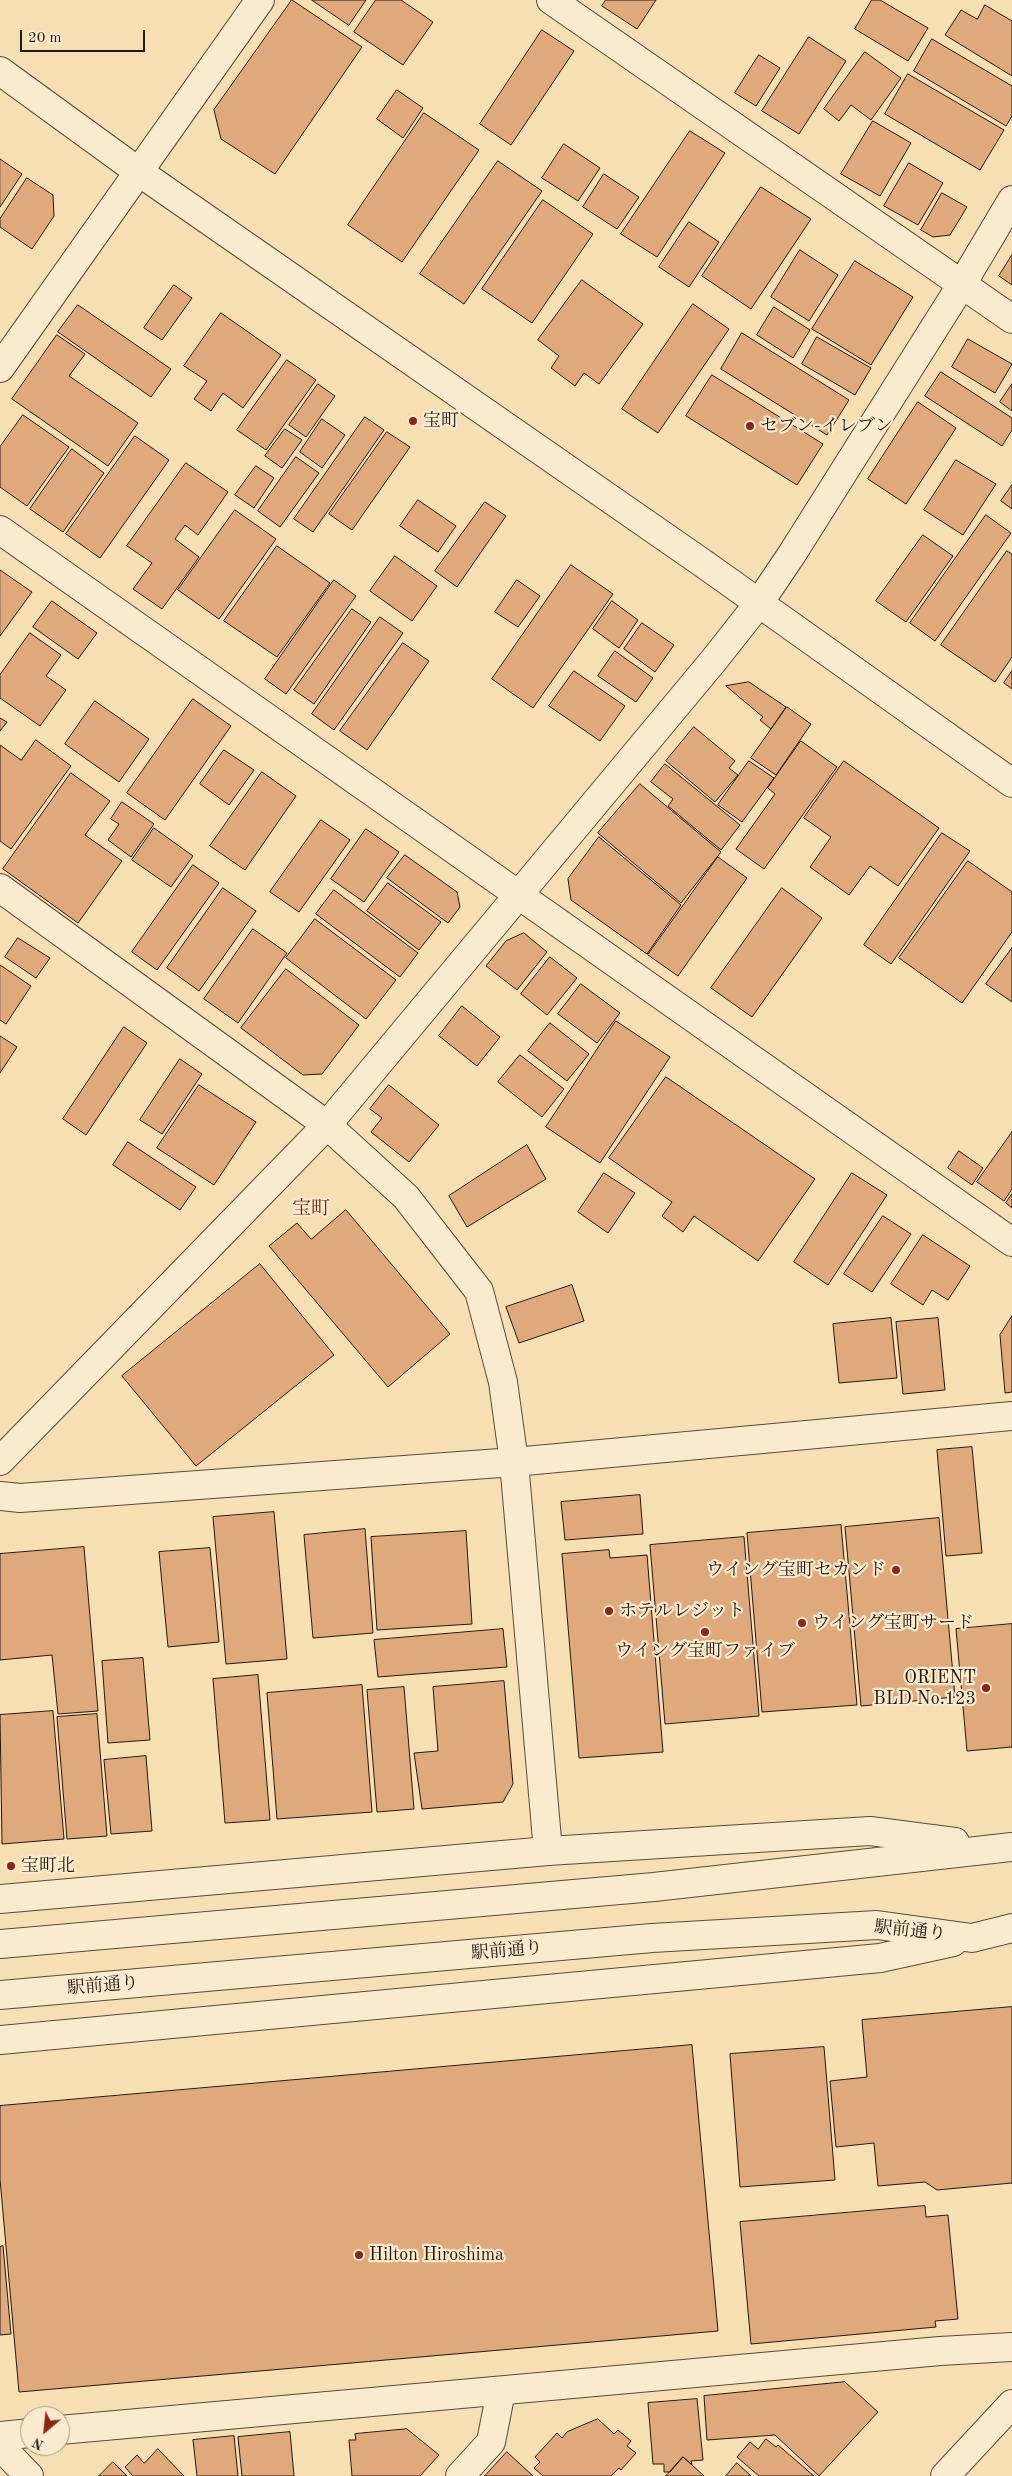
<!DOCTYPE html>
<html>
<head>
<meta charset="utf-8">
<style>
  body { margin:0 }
  #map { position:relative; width:1012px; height:2476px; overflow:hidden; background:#f7dfb4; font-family:"Old Standard TT",serif }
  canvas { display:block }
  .north { position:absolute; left:20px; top:2406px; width:50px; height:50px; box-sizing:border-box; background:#faeace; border:1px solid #a49682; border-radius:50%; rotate:208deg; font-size:14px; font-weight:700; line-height:20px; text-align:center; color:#221811 }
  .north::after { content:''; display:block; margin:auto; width:18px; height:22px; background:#8f2418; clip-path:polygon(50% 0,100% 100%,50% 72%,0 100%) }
  .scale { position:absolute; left:20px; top:30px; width:125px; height:22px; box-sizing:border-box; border:2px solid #221811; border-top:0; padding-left:6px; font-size:15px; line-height:18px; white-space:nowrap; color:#221811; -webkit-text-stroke:4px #faeace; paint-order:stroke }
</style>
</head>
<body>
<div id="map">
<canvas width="1012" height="2476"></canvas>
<div class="north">N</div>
<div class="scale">20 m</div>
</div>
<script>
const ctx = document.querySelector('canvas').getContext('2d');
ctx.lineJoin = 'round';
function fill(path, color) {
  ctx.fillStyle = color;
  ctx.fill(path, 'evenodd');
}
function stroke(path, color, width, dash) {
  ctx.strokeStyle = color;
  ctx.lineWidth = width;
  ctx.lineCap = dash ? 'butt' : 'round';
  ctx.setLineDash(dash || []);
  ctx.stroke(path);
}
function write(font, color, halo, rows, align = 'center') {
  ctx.font = font + ' "Old Standard TT","Noto Serif JP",serif';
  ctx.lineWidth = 4.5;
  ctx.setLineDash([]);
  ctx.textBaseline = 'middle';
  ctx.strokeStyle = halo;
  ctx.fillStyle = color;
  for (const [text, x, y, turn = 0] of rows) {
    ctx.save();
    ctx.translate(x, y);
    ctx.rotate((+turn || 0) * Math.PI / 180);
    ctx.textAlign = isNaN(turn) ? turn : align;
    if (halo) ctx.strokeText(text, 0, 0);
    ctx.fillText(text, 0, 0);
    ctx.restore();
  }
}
const building = new Path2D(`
  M 292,0 L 362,47 L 275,174 L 221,139 L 214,110 Z
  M 312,0 L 366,0 L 349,25 Z
  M 376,0 L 401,0 L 433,22 L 403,65 L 354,32 Z
  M 606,0 L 656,0 L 637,29 L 602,6 Z
  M 872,0 L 880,0 L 928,28 L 908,61 L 855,29 Z
  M 985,5 L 1012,21 L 1012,76 L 945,35 L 961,10 L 977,19 Z
  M 542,30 L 574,51 L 511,145 L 480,124 Z
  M 809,37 L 846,61 L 799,134 L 762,111 Z
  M 932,39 L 1012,86 L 1012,116 L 1006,126 L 914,71 Z
  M 865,52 L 901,78 L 871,120 L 851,105 L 839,121 L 824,109 Z
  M 759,55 L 780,68 L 756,106 L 735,93 Z
  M 908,74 L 1004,130 L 980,170 L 885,114 Z
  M 397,90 L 423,108 L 403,138 L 377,119 Z
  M 424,113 L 479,150 L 402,262 L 348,225 Z
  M 873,121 L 911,143 L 880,196 L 841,174 Z
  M 690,131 L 725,153 L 657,257 L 621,234 Z
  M 564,144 L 600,168 L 578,201 L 542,178 Z
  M 0,159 L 22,174 L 0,207 Z
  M 498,161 L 542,191 L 464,304 L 420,274 Z
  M 909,163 L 943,183 L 918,225 L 884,206 Z
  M 604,174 L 639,197 L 617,229 L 583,207 Z
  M 27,178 L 53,195 L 54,216 L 32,249 L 0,227 L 0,219 Z
  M 761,187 L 811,219 L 751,309 L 702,276 Z
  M 942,193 L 967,207 L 950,235 L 933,237 L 921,230 Z
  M 543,200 L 593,234 L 532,323 L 482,289 Z
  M 689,222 L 719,242 L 689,287 L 659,267 Z
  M 800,250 L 838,275 L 809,321 L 771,297 Z
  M 1012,255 L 1012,285 L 999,276 Z
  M 855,261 L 913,297 L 871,365 L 812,329 Z
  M 582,280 L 643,324 L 599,384 L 584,373 L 575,386 L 551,368 L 559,356 L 538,340 Z
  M 174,285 L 192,298 L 162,340 L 144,328 Z
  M 693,304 L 729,329 L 658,433 L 622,409 Z
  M 78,305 L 171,369 L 151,397 L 58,332 Z
  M 774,307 L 810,330 L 793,358 L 757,335 Z
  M 221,313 L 281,355 L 243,408 L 223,393 L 211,411 L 194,399 L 207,381 L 184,366 Z
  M 742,333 L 849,400 L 827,435 L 721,369 Z
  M 57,335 L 85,354 L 69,376 L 138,423 L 108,466 L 12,399 Z
  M 817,337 L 871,368 L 855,395 L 802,364 Z
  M 968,339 L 1012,364 L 995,393 L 952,367 Z
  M 287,360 L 316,380 L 266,450 L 237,430 Z
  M 941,372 L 1012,418 L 1012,430 L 1002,446 L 925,396 Z
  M 712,375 L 823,444 L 797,485 L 686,416 Z
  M 318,384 L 335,396 L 306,437 L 289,425 Z
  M 1012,384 L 1012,411 L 1000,402 Z
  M 918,402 L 956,428 L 906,504 L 868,479 Z
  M 23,415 L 69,447 L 27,506 L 0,487 L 0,447 Z
  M 365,417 L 384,430 L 313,532 L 294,519 Z
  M 322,419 L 345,435 L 322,468 L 300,452 Z
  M 285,429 L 302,440 L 282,468 L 265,456 Z
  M 387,432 L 410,447 L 352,530 L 329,514 Z
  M 135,436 L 169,460 L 100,558 L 66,534 Z
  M 72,449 L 104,473 L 63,532 L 30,509 Z
  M 296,457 L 319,473 L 280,527 L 258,511 Z
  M 956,460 L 996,484 L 963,535 L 924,510 Z
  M 186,463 L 228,492 L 198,535 L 185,525 L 175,539 L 199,557 L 162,609 L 133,589 L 152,563 L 127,546 Z
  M 256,466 L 274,478 L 254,508 L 235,495 Z
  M 1012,485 L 1012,509 L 1001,501 Z
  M 418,500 L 456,526 L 438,552 L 400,526 Z
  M 485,502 L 506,516 L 457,587 L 435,571 Z
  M 235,510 L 276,539 L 219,619 L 178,590 Z
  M 986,515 L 1011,533 L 935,641 L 910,623 Z
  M 923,535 L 953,556 L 906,622 L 876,601 Z
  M 277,546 L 330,583 L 277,657 L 224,621 Z
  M 1007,551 L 1012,554 L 1012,657 L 995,682 L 941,645 Z
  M 395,556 L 437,586 L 412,621 L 370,591 Z
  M 571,565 L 613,594 L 533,708 L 492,679 Z
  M 0,570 L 32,592 L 0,636 Z
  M 334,580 L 356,596 L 286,694 L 265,679 Z
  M 517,580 L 540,596 L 518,627 L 495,612 Z
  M 52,601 L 97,633 L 78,659 L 33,627 Z
  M 612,601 L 638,620 L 619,648 L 593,629 Z
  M 352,609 L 371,622 L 314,704 L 294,690 Z
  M 380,617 L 403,633 L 334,730 L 312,714 Z
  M 642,623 L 674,645 L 655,672 L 624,649 Z
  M 30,633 L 61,655 L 46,676 L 66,690 L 40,726 L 0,698 L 0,675 Z
  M 403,643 L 429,661 L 367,750 L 340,731 Z
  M 615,651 L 653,678 L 636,702 L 598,676 Z
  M 574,671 L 625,706 L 600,741 L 549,706 Z
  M 1012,671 L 1012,689 L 1004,683 Z
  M 749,682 L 786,707 L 771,729 L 760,720 L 763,717 L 726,686 Z
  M 193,699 L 231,726 L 165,820 L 127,793 Z
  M 95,701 L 149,739 L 119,782 L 65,744 Z
  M 787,707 L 811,724 L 776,775 L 751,758 Z
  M 0,718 L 7,722 L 0,731 Z
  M 694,727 L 735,761 L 729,768 L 738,775 L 715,802 L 666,761 Z
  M 36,740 L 71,766 L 11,849 L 0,841 L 0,745 L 21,760 Z
  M 801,741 L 837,767 L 764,869 L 736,849 L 775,794 L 768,788 Z
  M 224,750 L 254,770 L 229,805 L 200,784 Z
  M 749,761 L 774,778 L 742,822 L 718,805 Z
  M 844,761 L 939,828 L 898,886 L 870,866 L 849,895 L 810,867 L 831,837 L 804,818 Z
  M 665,764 L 740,825 L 721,850 L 668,806 L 673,799 L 651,782 Z
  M 262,772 L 296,796 L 245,870 L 210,846 Z
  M 71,773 L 110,801 L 85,835 L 122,861 L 78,923 L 3,869 Z
  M 640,784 L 721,852 L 681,903 L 598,833 Z
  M 122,802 L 154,824 L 131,857 L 108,840 L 119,824 L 111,819 Z
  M 321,820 L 350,840 L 299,912 L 270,892 Z
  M 154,828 L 193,856 L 171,887 L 132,860 Z
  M 366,829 L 399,852 L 364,902 L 331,879 Z
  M 942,833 L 970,851 L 891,964 L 864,945 Z
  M 599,837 L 681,905 L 647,954 L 571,900 L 568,879 Z
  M 405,855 L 457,892 L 460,907 L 448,923 L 387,878 Z
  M 718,857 L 747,878 L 678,976 L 648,955 Z
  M 968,861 L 1012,892 L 1012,932 L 962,1003 L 899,958 Z
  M 193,865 L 219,883 L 157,970 L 132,952 Z
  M 388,883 L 441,922 L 419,950 L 367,911 Z
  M 223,888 L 256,911 L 199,991 L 167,968 Z
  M 782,888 L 822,918 L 752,1017 L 711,988 Z
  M 334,890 L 418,953 L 400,977 L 316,914 Z
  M 315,919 L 396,980 L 366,1019 L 286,958 Z
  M 253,929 L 287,953 L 238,1023 L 204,999 Z
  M 524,933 L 547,952 L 517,990 L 486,966 L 506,941 Z
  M 18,938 L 50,958 L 36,978 L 5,957 Z
  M 1012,948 L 1012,1002 L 986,984 Z
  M 550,957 L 577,978 L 547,1015 L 521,994 Z
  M 0,965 L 31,986 L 6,1024 L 0,1020 Z
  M 286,969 L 359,1025 L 322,1074 L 303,1075 L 241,1028 Z
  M 581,984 L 620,1013 L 597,1043 L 558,1014 Z
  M 462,1006 L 500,1037 L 477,1066 L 439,1036 Z
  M 616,1021 L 670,1057 L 600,1163 L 546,1127 Z
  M 550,1023 L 589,1054 L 567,1081 L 528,1051 Z
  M 124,1027 L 147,1043 L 86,1135 L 63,1119 Z
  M 0,1036 L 17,1047 L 0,1073 Z
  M 520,1055 L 564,1089 L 542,1117 L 498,1082 Z
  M 180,1059 L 202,1074 L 162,1134 L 140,1120 Z
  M 666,1077 L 815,1179 L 758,1261 L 694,1216 L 683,1232 L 662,1216 L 672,1202 L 609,1158 Z
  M 199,1085 L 256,1122 L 214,1185 L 157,1148 Z
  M 389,1085 L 439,1125 L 409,1162 L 371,1132 L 382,1118 L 370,1109 Z
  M 1012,1132 L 1012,1189 L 1004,1201 L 977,1182 Z
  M 128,1142 L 196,1187 L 180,1210 L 113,1165 Z
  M 527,1145 L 546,1179 L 467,1227 L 449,1196 Z
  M 959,1151 L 983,1168 L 972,1185 L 948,1168 Z
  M 604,1173 L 635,1193 L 608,1233 L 578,1212 Z
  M 852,1173 L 887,1195 L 828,1285 L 794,1262 Z
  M 1012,1194 L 1012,1208 L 1006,1203 Z
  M 346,1210 L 450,1334 L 388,1387 L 269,1246 L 297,1223 L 311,1239 Z
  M 883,1216 L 911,1234 L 872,1292 L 844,1274 Z
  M 923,1235 L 970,1266 L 948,1300 L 932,1290 L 923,1305 L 891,1284 Z
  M 260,1264 L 334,1355 L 196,1466 L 122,1376 Z
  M 572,1285 L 584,1321 L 519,1343 L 506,1307 Z
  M 1012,1316 L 1012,1392 L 1005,1393 L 1000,1335 Z
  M 891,1318 L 897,1378 L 839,1383 L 833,1324 Z
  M 938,1318 L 945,1390 L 903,1394 L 896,1322 Z
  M 972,1447 L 982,1553 L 946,1556 L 937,1450 Z
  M 640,1495 L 643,1534 L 565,1540 L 561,1502 Z
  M 274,1512 L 287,1659 L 226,1664 L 213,1517 Z
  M 939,1518 L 955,1697 L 861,1706 L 845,1527 Z
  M 841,1525 L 857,1705 L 762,1712 L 747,1533 Z
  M 365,1529 L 373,1633 L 313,1638 L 304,1535 Z
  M 466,1531 L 472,1624 L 377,1630 L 371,1537 Z
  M 744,1537 L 759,1716 L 665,1724 L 650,1545 Z
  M 84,1547 L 98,1711 L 58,1714 L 52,1655 L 0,1660 L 0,1554 Z
  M 210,1548 L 219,1642 L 168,1647 L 159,1552 Z
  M 609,1550 L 610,1558 L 647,1555 L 663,1752 L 579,1758 L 562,1554 Z
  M 1012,1624 L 1012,1747 L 967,1751 L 956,1629 Z
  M 503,1629 L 507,1667 L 378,1677 L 374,1640 Z
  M 143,1658 L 150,1740 L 108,1743 L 102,1661 Z
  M 258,1675 L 270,1820 L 225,1823 L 213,1679 Z
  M 504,1681 L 513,1784 L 503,1802 L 422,1809 L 414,1753 L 438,1751 L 433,1687 Z
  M 362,1685 L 372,1812 L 277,1819 L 267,1693 Z
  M 404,1687 L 414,1809 L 377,1812 L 367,1690 Z
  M 53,1711 L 64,1839 L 2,1844 L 0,1715 Z
  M 97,1714 L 107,1836 L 67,1839 L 57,1717 Z
  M 146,1756 L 152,1831 L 111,1834 L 104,1760 Z
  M 1012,2007 L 1012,2183 L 937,2190 L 925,2182 L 878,2186 L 874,2143 L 836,2147 L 830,2081 L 867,2077 L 862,2020 Z
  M 692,2045 L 718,2331 L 19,2392 L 0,2179 L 0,2106 Z
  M 824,2047 L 835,2180 L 740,2187 L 730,2054 Z
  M 925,2206 L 926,2217 L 948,2215 L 958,2319 L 935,2321 L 936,2327 L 751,2344 L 740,2222 Z
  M 3,2246 L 11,2334 L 0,2335 L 0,2247 Z
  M 845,2382 L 878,2412 L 819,2476 L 775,2435 L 707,2440 L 704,2396 Z
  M 697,2399 L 703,2460 L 691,2461 L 692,2465 L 683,2457 L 670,2472 L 664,2472 L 664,2464 L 653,2464 L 648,2403 Z
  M 598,2419 L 614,2434 L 618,2430 L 631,2441 L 627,2446 L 636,2453 L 621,2470 L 619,2468 L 611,2476 L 543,2476 L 534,2468 L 540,2462 L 535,2457 L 557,2433 L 562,2438 L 567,2432 Z
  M 407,2429 L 439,2455 L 420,2476 L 352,2476 L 349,2440 L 356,2440 L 355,2434 Z
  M 290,2432 L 294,2476 L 242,2476 L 238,2437 Z
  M 234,2436 L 238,2476 L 197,2476 L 193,2440 Z
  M 766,2439 L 776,2447 L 778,2445 L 814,2476 L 759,2476 L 737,2457 L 750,2442 L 758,2449 Z
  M 158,2449 L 184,2476 L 133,2476 L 125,2467 L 137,2455 L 144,2463 Z
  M 507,2452 L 533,2476 L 485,2476 Z
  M 683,2457 L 692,2465 L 704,2476 L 666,2476 Z
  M 113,2462 L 127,2476 L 99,2476 Z
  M 737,2463 L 751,2476 L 726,2476 Z`);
fill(building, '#e0a97c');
stroke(building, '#221811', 1);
const minor = new Path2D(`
  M 551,0 L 1012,319
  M 0,368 L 260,0
  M 0,530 L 1012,1242
  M 0,888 L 327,1125 L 406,1197 L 479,1291 L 503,1382 L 514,1462 L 548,1851
  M 0,1461 L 327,1125 L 714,660 L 759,603 L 792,554 L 962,284 L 1012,200
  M 0,1496 L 20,1498 L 514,1462 L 1012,1416
  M 60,2430 L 940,2351 L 1012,2347
  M 0,2436 L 30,2433
  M 0,2446 L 29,2476
  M 460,2476 L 491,2442 L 501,2391`);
const tertiary = new Path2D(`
  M 0,71 L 139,172 L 704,564 L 1012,783
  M 0,1899 L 548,1851 L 870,1831 L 955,1842
  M 0,1944 L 654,1887 L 1012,1847
  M 0,1995 L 652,1938 L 877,1925 L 972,1938 L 1012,1928
  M 0,2040 L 880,1958 L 953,1942
  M 945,2476 L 1012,2404`);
stroke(minor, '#574a3a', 30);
stroke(tertiary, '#574a3a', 30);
stroke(minor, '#faeace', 28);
stroke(tertiary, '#faeace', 28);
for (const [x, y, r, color] of [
  [413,421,5,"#8f2418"],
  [750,426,5,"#8f2418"],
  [896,1570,5,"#8f2418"],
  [609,1611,5,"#8f2418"],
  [802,1623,5,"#8f2418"],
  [705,1632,5,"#8f2418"],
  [986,1688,5,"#8f2418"],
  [11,1866,5,"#8f2418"],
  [359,2255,5,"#8f2418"]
]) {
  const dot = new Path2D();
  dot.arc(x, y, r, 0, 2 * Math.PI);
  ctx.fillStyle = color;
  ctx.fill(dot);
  stroke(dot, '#faeace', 2);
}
write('18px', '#221811', '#faeace', [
  ["宝町",423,421],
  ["セブン-イレブン",760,426],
  ["ウイング宝町セカンド",886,1570,"right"],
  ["ホテルレジット",619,1611],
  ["ウイング宝町サード",812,1623],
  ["ウイング宝町ファイブ",705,1651,"center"],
  ["ORIENT",976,1678,"right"],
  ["BLD No.123",976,1699,"right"],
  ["宝町北",21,1866],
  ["Hilton Hiroshima",369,2255]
], 'left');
write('18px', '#221811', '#faeace', [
  ["駅前通り",910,1931,6],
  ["駅前通り",507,1951,-5],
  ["駅前通り",103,1986,-5]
]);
write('19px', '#7a1f14', '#faeace', [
  ["宝町",311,1209]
]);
</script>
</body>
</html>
